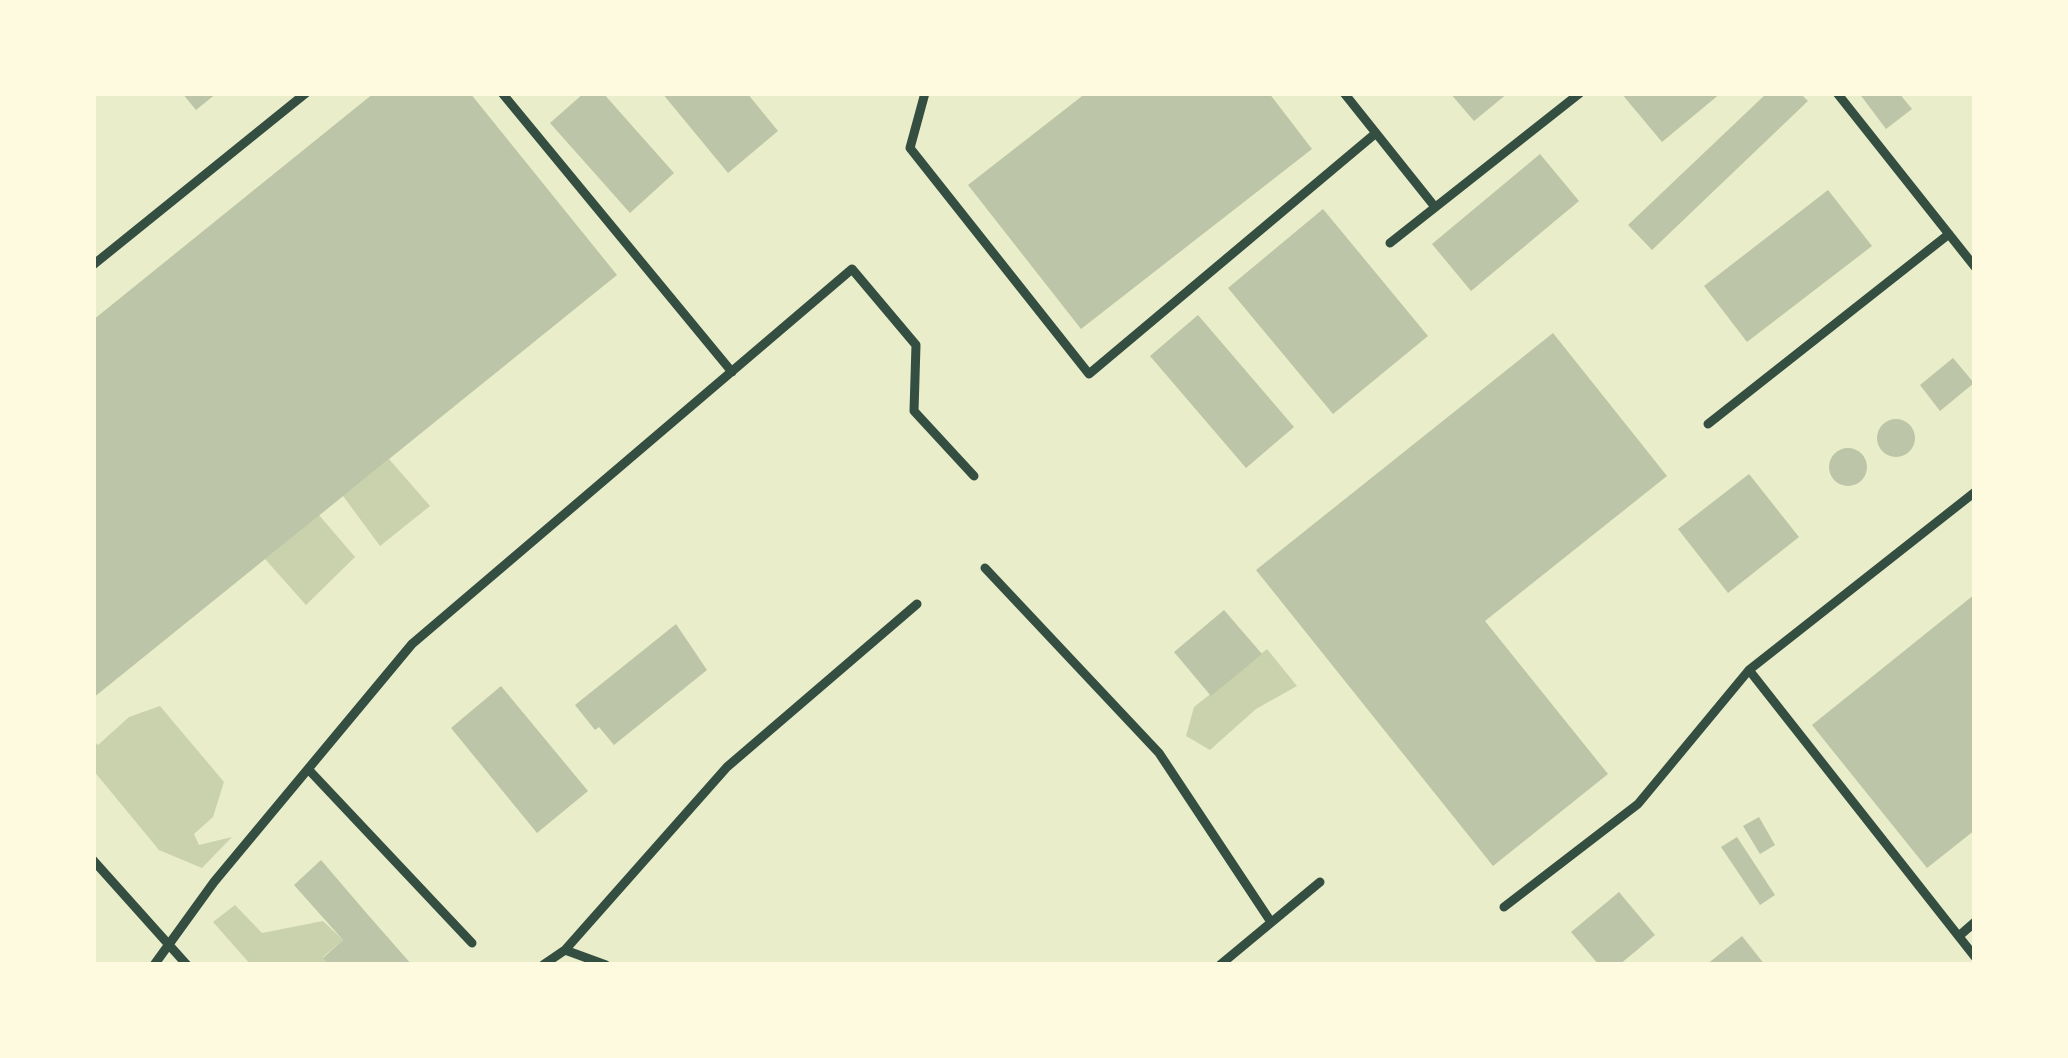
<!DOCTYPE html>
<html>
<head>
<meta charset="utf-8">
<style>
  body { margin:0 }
  #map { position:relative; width:2068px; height:1058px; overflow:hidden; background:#e9edc9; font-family:"Sofia Sans Condensed",sans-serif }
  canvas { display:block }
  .frame { position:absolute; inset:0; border:96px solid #fefae0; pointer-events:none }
</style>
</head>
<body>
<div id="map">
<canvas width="2068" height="1058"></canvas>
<div class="frame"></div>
</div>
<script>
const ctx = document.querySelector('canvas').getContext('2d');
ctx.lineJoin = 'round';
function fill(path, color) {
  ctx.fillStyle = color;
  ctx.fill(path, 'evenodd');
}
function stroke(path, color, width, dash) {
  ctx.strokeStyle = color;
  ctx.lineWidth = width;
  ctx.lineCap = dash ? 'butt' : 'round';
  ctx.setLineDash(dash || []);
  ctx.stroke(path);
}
fill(new Path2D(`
  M 389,459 L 430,506 L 380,546 L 343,496 Z
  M 319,515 L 355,557 L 306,605 L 265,559 Z
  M 1267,649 L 1297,686 L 1256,709 L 1210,750 L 1186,736 L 1194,707 Z
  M 160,706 L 224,782 L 213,817 L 194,834 L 199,845 L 232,837 L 202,868 L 159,850 L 93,770 L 93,740 L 98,745 L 129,717 Z
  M 235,905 L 262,933 L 323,921 L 343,940 L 323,957 L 330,965 L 251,965 L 213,922 Z`), '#cad2ad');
fill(new Path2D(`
  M 182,93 L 217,93 L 196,110 Z
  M 374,93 L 470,93 L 617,275 L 93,698 L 93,320 Z
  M 584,93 L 603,93 L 674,173 L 630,213 L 550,123 Z
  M 662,93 L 747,93 L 778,131 L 728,173 Z
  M 1086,93 L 1269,93 L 1312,149 L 1081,329 L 968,185 Z
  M 1450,93 L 1508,93 L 1474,121 Z
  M 1621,93 L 1721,93 L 1662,142 Z
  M 1767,93 L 1800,93 L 1808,101 L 1652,250 L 1628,225 Z
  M 1859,93 L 1899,93 L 1912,109 L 1886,129 Z
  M 1540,154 L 1579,201 L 1471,291 L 1432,244 Z
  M 1828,190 L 1872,246 L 1747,342 L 1704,286 Z
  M 1323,209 L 1428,336 L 1333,414 L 1228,288 Z
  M 1198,315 L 1294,427 L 1246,468 L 1150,356 Z
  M 1553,333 L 1667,476 L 1485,621 L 1608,774 L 1493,866 L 1256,570 Z
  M 1953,358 L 1974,383 L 1940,411 L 1920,385 Z
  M1877 438a19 19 0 1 1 38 0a19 19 0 1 1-38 0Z
  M1829 467a19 19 0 1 1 38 0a19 19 0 1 1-38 0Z
  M 1749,474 L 1799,537 L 1728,593 L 1678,529 Z
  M 1975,594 L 1975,830 L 1927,868 L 1812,725 Z
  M 1224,610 L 1262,654 L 1211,696 L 1174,652 Z
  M 676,624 L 707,670 L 614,745 L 599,727 L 595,730 L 575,705 Z
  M 501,686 L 588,791 L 537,833 L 451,728 Z
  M 1759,817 L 1775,845 L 1760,854 L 1743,826 Z
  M 1737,837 L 1775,895 L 1760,905 L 1721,847 Z
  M 321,860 L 369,916 L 412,965 L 330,965 L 323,958 L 343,940 L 294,885 Z
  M 1619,892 L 1655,935 L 1619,965 L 1599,965 L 1571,932 Z
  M 1742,936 L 1765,965 L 1706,965 Z`), '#bcc5a7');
stroke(new Path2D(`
  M 502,93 L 732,372
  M 925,93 L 910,148 L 1089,374 L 1376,133
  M 1344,93 L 1435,207
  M 1837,93 L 1975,267
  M 1390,243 L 1580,93
  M 93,265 L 306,93
  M 1708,424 L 1949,234
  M 985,568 L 1159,753 L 1271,922
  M 1749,670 L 1975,957
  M 308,769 L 472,943
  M 93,860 L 187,965
  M 1504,907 L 1638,804 L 1749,670 L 1975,492
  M 1959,936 L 1975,922
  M 565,950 L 727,767 L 917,604
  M 154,965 L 214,882 L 412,644 L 852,269 L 916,345 L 914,411 L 974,476
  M 543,965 L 565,950 L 606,965
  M 1220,965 L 1320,882`), '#344e41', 9);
</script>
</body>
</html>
